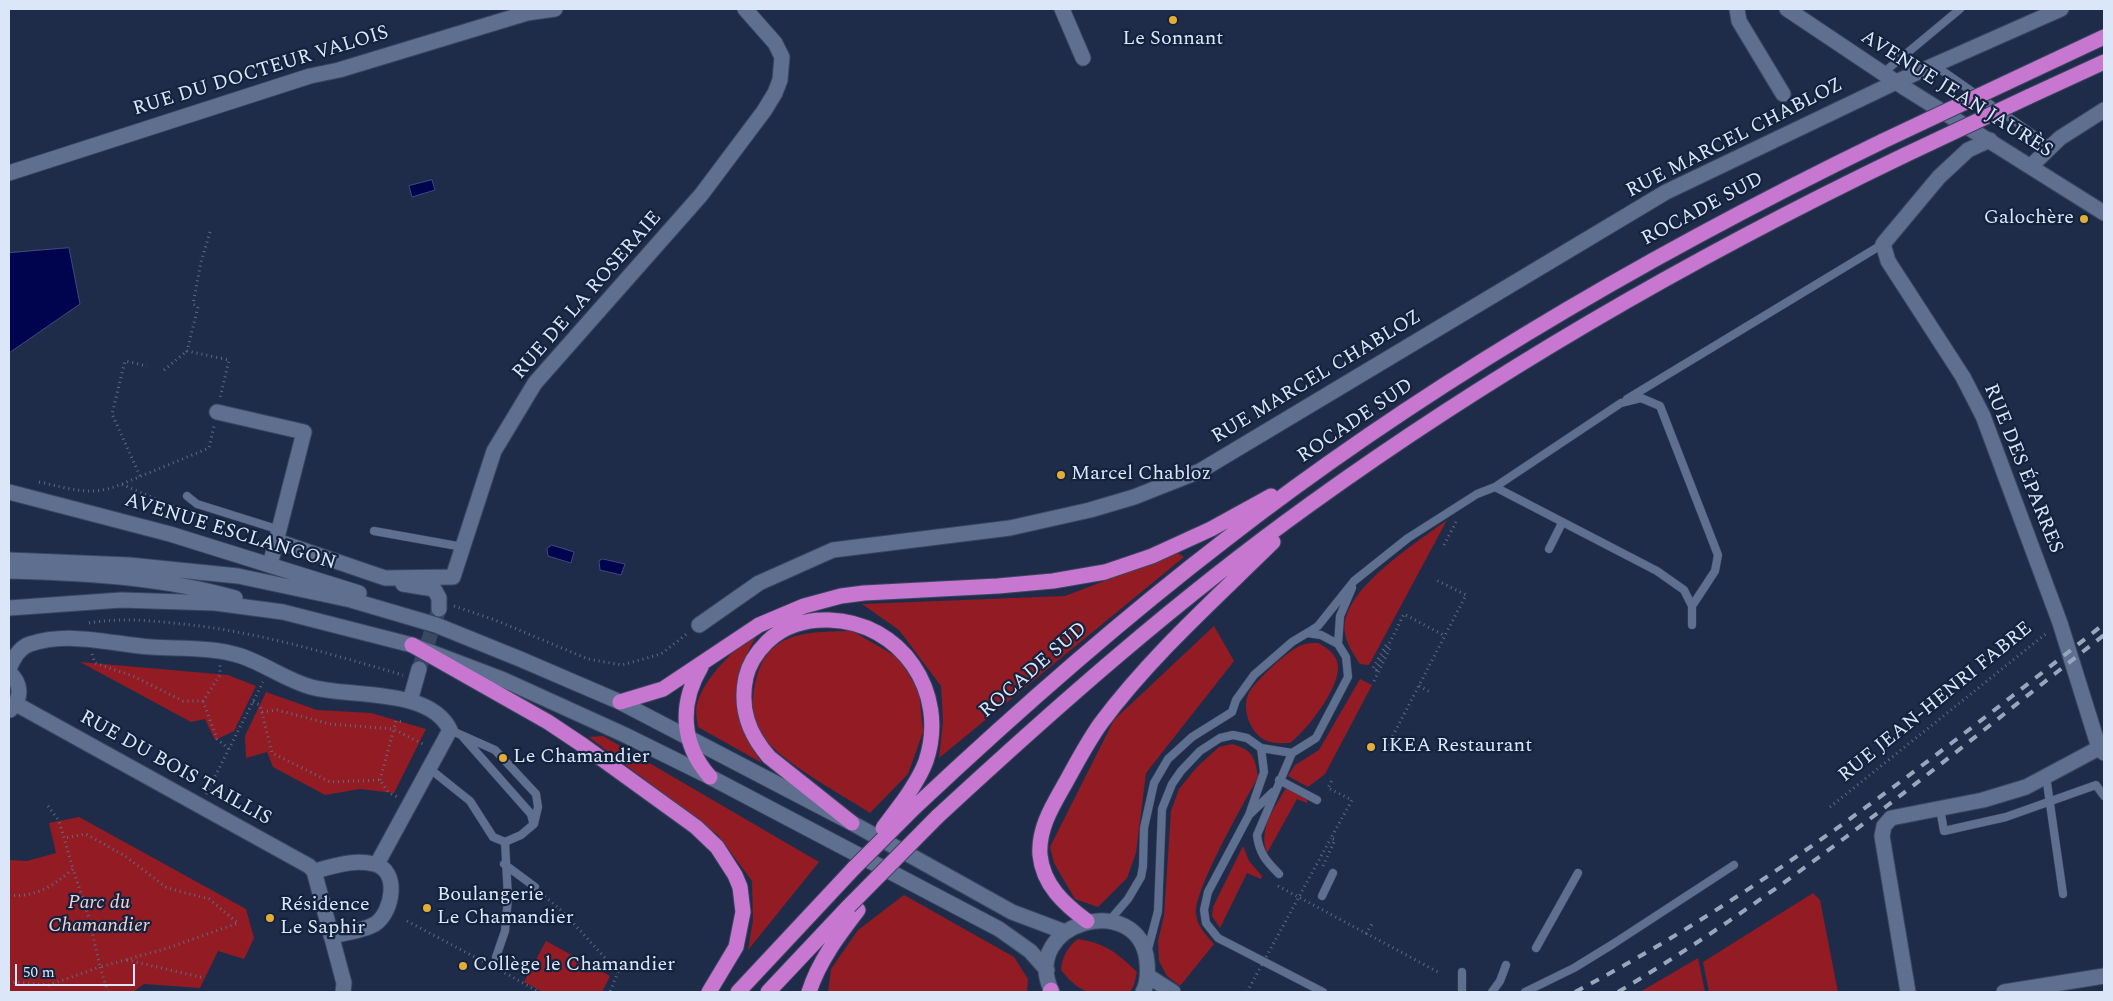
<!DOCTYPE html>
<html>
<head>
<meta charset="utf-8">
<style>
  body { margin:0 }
  #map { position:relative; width:2113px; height:1001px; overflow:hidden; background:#1e2c49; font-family:Spectral,serif }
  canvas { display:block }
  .frame { position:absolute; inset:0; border:10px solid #dce6f9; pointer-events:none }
  .scale { position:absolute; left:15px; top:964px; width:120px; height:22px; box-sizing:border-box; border:2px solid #dce6f9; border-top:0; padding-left:6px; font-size:15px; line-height:18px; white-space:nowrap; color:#dce6f9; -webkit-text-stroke:4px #14223e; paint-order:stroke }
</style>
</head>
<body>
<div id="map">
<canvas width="2113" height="1001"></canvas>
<div class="frame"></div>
<div class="scale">50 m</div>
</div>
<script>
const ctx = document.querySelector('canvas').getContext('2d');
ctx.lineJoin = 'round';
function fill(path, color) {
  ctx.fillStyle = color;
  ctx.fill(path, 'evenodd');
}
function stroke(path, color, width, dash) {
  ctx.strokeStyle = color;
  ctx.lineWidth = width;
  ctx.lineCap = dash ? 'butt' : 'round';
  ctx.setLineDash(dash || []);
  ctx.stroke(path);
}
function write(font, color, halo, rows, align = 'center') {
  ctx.font = font + ' Spectral,serif';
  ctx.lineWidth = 4.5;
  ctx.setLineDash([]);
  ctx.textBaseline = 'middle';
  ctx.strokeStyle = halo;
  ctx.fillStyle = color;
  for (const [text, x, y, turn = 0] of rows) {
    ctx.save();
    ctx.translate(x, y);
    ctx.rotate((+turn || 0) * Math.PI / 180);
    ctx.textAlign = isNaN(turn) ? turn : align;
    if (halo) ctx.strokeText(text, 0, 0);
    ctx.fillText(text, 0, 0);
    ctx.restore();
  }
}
fill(new Path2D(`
  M 1447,520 L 1369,665 L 1360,664 C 1354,655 1346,643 1345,633 C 1338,591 1418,542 1447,520 Z
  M 1178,553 L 1184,557 L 939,758 L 943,721 L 941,686 L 899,630 L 862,604 L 1065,596 Z
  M 1214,626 L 1234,661 L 1146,773 L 1136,853 L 1127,878 L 1098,907 L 1075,899 L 1054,863 L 1050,847 L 1114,720 Z
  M 852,631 L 899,658 L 919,692 L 923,732 L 908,774 L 870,813 C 838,792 784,764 761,735 C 752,723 752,704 754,690 C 763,631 803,632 852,631 Z
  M 757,635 C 727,685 729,715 762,763 L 698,727 C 697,720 695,710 697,704 C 704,678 735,647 757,635 Z
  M 1318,643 C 1328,648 1339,656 1338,669 C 1337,691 1307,730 1290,743 C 1283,743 1274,744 1267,741 C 1250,734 1240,707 1250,691 C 1258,679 1289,649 1302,645 C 1307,643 1313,643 1318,643 Z
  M 80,662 L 228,675 L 256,686 L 234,731 L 215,740 L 205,719 L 191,722 Z
  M 1360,679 L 1372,685 L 1325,774 L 1308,787 L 1288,776 L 1295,765 L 1319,750 Z
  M 266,692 L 317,710 L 371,713 L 426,729 L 394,793 L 360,789 L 325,795 L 273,767 L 267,752 L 246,758 L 245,736 Z
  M 603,736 L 819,862 L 748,950 L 753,920 L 752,881 L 718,835 L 589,737 Z
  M 1232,744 C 1252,750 1255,756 1258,777 C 1245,801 1192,893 1196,915 C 1198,927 1206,935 1214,944 L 1180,986 L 1167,976 L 1159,961 L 1158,941 L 1164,916 L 1171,811 L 1179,789 L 1197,767 L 1219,747 Z
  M 1286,788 L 1307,799 L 1307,803 L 1297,799 L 1267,853 C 1258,829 1274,809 1286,788 Z
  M 79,817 L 246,909 L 254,938 L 244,959 L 218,951 L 200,988 L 144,984 L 133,992 L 9,992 L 9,860 L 27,861 L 56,853 L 49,823 Z
  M 1243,846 L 1249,861 L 1262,876 L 1261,879 L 1247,873 L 1220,928 L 1212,916 L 1213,907 Z
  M 1813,893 L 1820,900 L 1838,992 L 1709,992 L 1703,962 Z
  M 904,895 L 1014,957 L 1028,979 L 1027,992 L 828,992 L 831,969 L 858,930 Z
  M 1078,939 C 1107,944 1117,953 1137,972 L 1134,985 L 1130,992 C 1094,992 1085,1000 1061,970 C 1062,957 1068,946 1078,939 Z
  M 546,941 L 610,976 L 602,992 L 543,992 L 524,982 Z
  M 1698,958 L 1705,992 L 1640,992 Z`), '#931c24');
const water = new Path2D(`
  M 432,180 L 435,190 L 412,197 L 409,186 Z
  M 69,248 L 80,304 L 9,353 L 9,253 Z
  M 552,545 L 574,552 L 571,563 L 548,556 L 547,549 Z
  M 603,559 L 625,564 L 621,575 L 600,570 L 599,561 Z`);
fill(water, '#00044e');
stroke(water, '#424881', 1);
stroke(new Path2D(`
  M 419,669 L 439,609`), '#3a4863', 15, [15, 8]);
const lane = new Path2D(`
  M 1934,65 L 2050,146
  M 1883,73 L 1960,9
  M 1627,399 L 1883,244
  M 1495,487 L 1621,403 L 1641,398 L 1660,406 L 1718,555 L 1715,571 L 1692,606
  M 187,496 L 197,504 L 280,530
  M 374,531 L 463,547
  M 1549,549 L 1562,523
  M 1307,633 L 1318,626 L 1354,581 L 1408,538 L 1477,494 L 1495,487 L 1657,571 L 1684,590 L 1692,606 L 1692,625
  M 1338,644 L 1340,616 L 1352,588
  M 463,737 L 531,814 L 533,822
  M 1261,748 L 1264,772 L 1249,815 L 1208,892 L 1204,910 L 1206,923 L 1218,938 L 1323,992
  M 430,769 L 470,801 L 493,837 L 505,842 L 521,835 L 534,824 L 538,807 L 536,794 L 495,750 L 450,730
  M 2046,776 L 2063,894
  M 1279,780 L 1317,800
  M 1940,809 L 1944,831 L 2006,817 L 2096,785 L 2104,796
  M 1250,814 L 1273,792
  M 504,864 L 535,887
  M 1279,874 C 1266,861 1259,853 1257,835 L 1292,753
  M 1322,896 L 1333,873
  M 1109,921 L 1128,899 L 1141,877 L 1143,866 L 1144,828 L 1154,783 L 1168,759 L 1192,737 L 1232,712 L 1236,700 L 1254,675 L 1292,642 L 1307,633 L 1321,635 L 1338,644 L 1346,657 L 1348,677 L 1316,738 L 1292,753 L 1261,748 L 1247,738 L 1233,735 L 1220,738 L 1200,751 L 1181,771 L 1172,784 L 1162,809 L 1158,911 L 1147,953
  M 1536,948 L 1578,873
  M 496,957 L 505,931 L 508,898 L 505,842
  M 1462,972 L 1462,992
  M 1492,992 L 1500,981 L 1506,965
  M 1525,992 L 1574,968 L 1613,944 L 1734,865`);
const street = new Path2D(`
  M 1062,9 L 1083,58
  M 1737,9 L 1739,21 L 1783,94
  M 1990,140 L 1968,150 L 1939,177 L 1883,244 L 1888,261 L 1963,377 L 1983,416 L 2060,623 L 2099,748 L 2104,753
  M 2031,166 L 2060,138 L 2104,110
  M 217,412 L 304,432 L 270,565
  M 277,541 L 385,578 L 453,577 L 494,451 L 535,383 L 701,195 L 764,111 L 775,93 L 780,80 L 782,57 L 775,43 L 745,9
  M 403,584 L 434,589 L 439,598 L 439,609
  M 699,625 L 759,583 L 833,550 L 1010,528 L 1090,510 L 1134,497 L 1200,471 L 1666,192 L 1896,82 L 2061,9
  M 9,669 C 13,659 20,647 30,644 C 70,631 111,644 151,647 C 180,649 213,647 241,656 C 265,664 286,680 311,687 C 349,698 430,687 450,730 L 377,864
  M 9,672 C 21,683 23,698 10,710
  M 410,701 L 419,669
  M 16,704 L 309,866 L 314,871 L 344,983 L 343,992
  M 314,871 C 335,866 353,859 374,864 C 400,870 393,912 375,924 C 363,931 345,933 331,936
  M 1908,992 L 1882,836 L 1884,826 L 1891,818 L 1983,800 L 2026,787 L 2099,748
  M 2004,992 L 2104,976`);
const secondary = new Path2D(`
  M 1787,9 L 1905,88 L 2104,213
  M 9,173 L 310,76 L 339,70 L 527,13 L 555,9
  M 9,492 L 170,534 L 359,593
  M 9,560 L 129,565 L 238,576 L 351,600 L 436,625 L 520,659 L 620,702 L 852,823 L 1012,912 L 1065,932
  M 9,571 C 84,573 162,577 235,598
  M 9,608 L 121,600 L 215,603 L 283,612 L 412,645 L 504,680 L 625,735 L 710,777 L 999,929 L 1030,951 L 1047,970
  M 1148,976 L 1173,992
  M 1052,992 C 1018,922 1140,889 1147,962 C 1148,973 1148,983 1143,992`);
const highway = new Path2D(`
  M 2006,83 L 2104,37
  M 2028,97 L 2104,62
  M 412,645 L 548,722 L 584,746 L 696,827 L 717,847 L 735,875 L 740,887 L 743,912 L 736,947 L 709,992
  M 701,667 C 679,704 681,744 710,777
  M 620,702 L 663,689 L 759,625 L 804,606 L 841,596 L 864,593 L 998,586 L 1053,581 L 1105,572 L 1152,556 L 1211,529 L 1271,496
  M 915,807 C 1015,713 1117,623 1225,540 C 1428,382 1652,253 1883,141
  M 937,817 C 1056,707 1177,600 1309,505 C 1496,370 1697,255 1905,155
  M 852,823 L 769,757 C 749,734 739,709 746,677 C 749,664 757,652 767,642 C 783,626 806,619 829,620 C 901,622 949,692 926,761 C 921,775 913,787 904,800
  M 1087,921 C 1064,904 1043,885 1040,855 C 1038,828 1053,805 1066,782 C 1077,762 1088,741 1101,723 C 1150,657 1214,600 1273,542
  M 738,992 L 854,868
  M 768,992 L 849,906
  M 809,992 C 819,961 838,936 858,910
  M 1050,992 L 1051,990`);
stroke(lane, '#3a465f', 9);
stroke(street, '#3a465f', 17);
stroke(secondary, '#3a465f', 17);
stroke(highway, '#3a465f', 17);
stroke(new Path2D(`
  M 579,9 L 579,10
  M 210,232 L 201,262 L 193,304 L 198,307 L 187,351 L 229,360 L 220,398
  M 164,370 L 187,351
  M 140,476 L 112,414 L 125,361 L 147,366
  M 39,482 C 69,488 92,498 121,484 L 189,513
  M 122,484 L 209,448 L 214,426
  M 1444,545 L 1456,522
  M 454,606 L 495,620 L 588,659 L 622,665 L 661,654 L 688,633
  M 89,623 C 118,618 144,620 173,623 C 252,630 327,653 403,675
  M 1386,645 L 1373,668 L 1376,670 L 1404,614 L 1445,636
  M 92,654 L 95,663 L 133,676 L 183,701 L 203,701 L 220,675 L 220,665
  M 1374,681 L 1390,648
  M 1419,686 L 1430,692
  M 203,701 L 217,739 L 229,749
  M 253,702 L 260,705 L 272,753 L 330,782 L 380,780 L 388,792 L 397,797
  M 262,712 L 277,710 L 330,724 L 393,729 L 425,745
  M 1388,745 L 1466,595 L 1434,579
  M 380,780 L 396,721 L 404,722
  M 206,794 L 263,682
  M 48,806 L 59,821 L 73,869
  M 1830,807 L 2048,632
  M 1323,866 L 1335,840 L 1331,838 L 1352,800 L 1328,788 L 1333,778
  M 1278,886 L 1438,972
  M 541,893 L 563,912 L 618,972 L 610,992
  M 9,895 C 35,898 53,886 73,869 L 89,918 L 100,967 L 168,948 L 238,923 L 209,899 L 167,888 L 125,856 L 86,834 L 64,838
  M 407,921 L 486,963
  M 1366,934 L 1372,924
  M 127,960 L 204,978
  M 496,968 L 539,992
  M 9,985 L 15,982 L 49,985 L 100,967 L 108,992`), '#5e6b85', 3, [1, 4]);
stroke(lane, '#5e6f90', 8);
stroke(street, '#5e6f90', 15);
stroke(secondary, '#5e6f90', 15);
stroke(highway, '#c877d0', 15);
stroke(new Path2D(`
  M 1575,992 C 1766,892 1935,757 2104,624
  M 1618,992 C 1791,889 1946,759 2104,635`), '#9aa6bc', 4, [9, 9]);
const highwayBridge = new Path2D(`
  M 1883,141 L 2006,83
  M 1905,155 L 2028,97
  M 883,828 L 904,800
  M 854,868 L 915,807
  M 849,906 L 937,817`);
stroke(highwayBridge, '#3a465f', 17, []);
stroke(new Path2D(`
  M 1247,992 L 1331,838`), '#5e6b85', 3, [1, 4]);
stroke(highwayBridge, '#c877d0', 15);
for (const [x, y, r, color] of [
  [1173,20,5,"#e3ae35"],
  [2084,219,5,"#e3ae35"],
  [1061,475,5,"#e3ae35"],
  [1371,747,5,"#e3ae35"],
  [503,758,5,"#e3ae35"],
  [427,908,5,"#e3ae35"],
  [270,918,5,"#e3ae35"],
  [463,966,5,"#e3ae35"]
]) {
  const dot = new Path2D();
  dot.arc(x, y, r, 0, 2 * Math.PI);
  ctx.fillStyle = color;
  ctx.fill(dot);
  stroke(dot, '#14223e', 2);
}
write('20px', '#dce6f9', '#14223e', [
  ["Le Sonnant",1173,40,"center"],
  ["Galochère",2074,219,"right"],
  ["Marcel Chabloz",1071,475],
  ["IKEA Restaurant",1381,747],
  ["Le Chamandier",513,758],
  ["Boulangerie",437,896],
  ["Le Chamandier",437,919],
  ["Résidence",280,906],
  ["Le Saphir",280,929],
  ["Collège le Chamandier",473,966]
], 'left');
write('20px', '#dce6f9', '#14223e', [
  ["RUE DU DOCTEUR VALOIS",261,72,-17],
  ["AVENUE JEAN JAURÈS",1956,95,32],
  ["RUE MARCEL CHABLOZ",1735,139,-27],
  ["ROCADE SUD",1703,210,-28],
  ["RUE DE LA ROSERAIE",588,296,-49],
  ["RUE MARCEL CHABLOZ",1317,378,-31],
  ["ROCADE SUD",1356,422,-34],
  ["RUE DES ÉPARRES",2022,469,68],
  ["AVENUE ESCLANGON",230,533,17],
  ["ROCADE SUD",1034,671,-41],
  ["RUE JEAN-HENRI FABRE",1936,703,-39],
  ["RUE DU BOIS TAILLIS",175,769,29]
]);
write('italic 20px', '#f3d1ce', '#14223e', [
  ["Parc du",99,904],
  ["Chamandier",99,927]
]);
</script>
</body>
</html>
